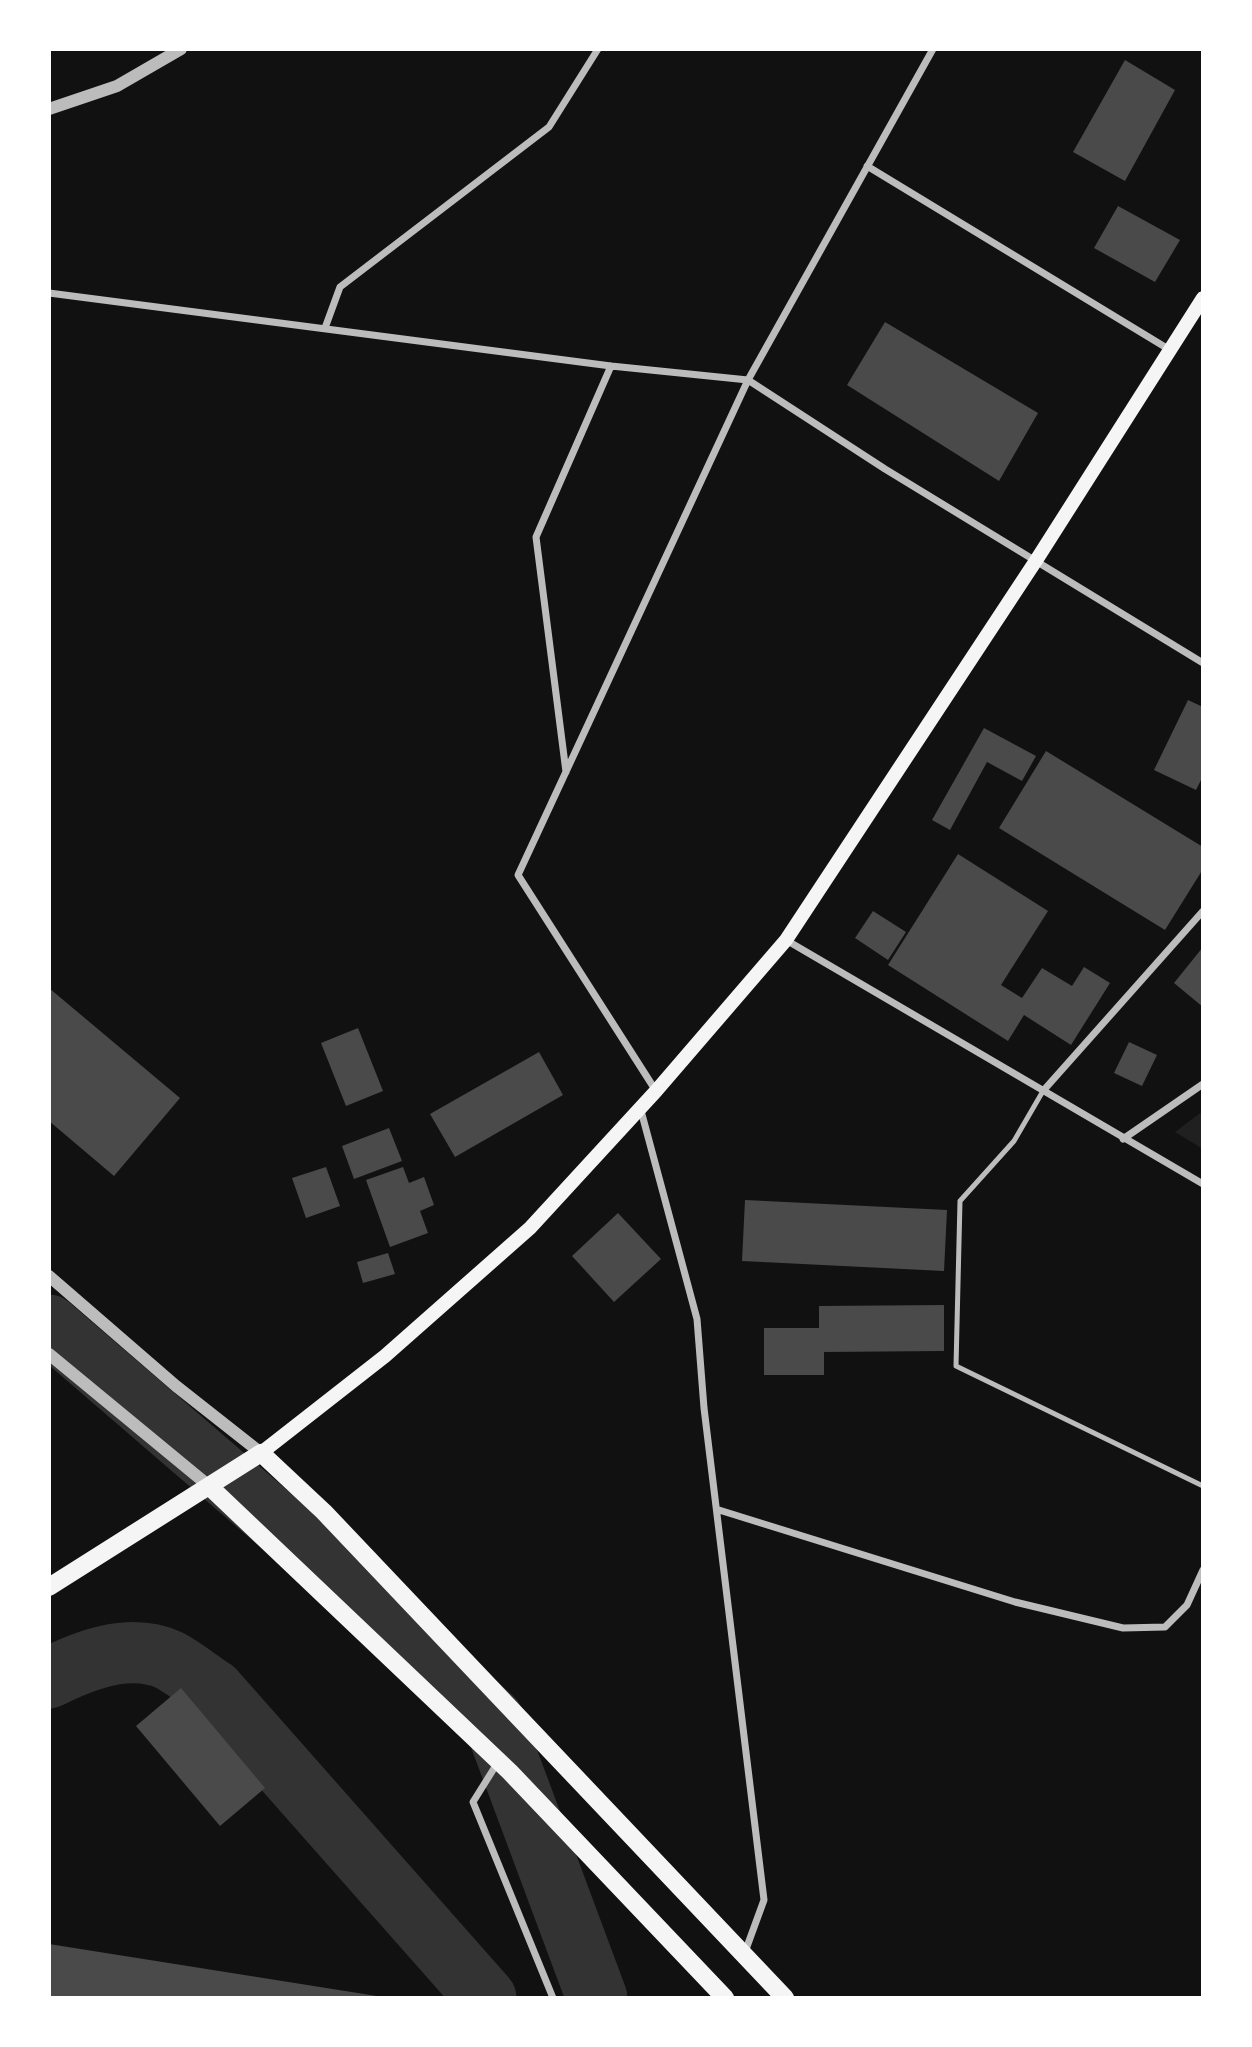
<!DOCTYPE html>
<html>
<head>
<meta charset="utf-8">
<style>
  body { margin:0 }
  #map { position:relative; width:1252px; height:2047px; overflow:hidden; background:#111; font-family:Quicksand,sans-serif }
  canvas { display:block }
  .frame { position:absolute; inset:0; border:51px solid #fff; pointer-events:none }
</style>
</head>
<body>
<div id="map">
<canvas width="1252" height="2047"></canvas>
<div class="frame"></div>
</div>
<script>
const ctx = document.querySelector('canvas').getContext('2d');
ctx.lineJoin = 'round';
function fill(path, color) {
  ctx.fillStyle = color;
  ctx.fill(path, 'evenodd');
}
function stroke(path, color, width, dash) {
  ctx.strokeStyle = color;
  ctx.lineWidth = width;
  ctx.lineCap = dash ? 'butt' : 'round';
  ctx.setLineDash(dash || []);
  ctx.stroke(path);
}
fill(new Path2D(`
  M 1203,1111 L 1203,1149 L 1175,1132 Z`), '#202020');
stroke(new Path2D(`
  M 49,1325 L 295,1537 L 493,1719 L 597,1998
  M 49,1678 C 84,1660 130,1642 169,1660 C 184,1668 199,1680 214,1690 L 486,1998`), '#333', 61);
fill(new Path2D(`
  M 1125,60 L 1175,90 L 1125,181 L 1073,152 Z
  M 1118,206 L 1180,240 L 1155,282 L 1094,248 Z
  M 885,322 L 1038,413 L 999,481 L 847,385 Z
  M 1188,700 L 1203,707 L 1203,776 L 1196,790 L 1154,770 Z
  M 984,728 L 1036,756 L 1022,781 L 987,762 L 950,830 L 932,820 Z
  M 1046,751 L 1203,847 L 1203,869 L 1165,930 L 999,828 Z
  M 958,854 L 1048,911 L 1001,985 L 1022,998 L 1042,968 L 1072,986 L 1084,967 L 1110,983 L 1071,1045 L 1024,1015 L 1008,1041 L 888,965 Z
  M 873,911 L 906,932 L 888,960 L 855,938 Z
  M 1203,947 L 1203,1007 L 1174,983 Z
  M 49,988 L 180,1098 L 114,1176 L 49,1121 Z
  M 358,1028 L 383,1091 L 346,1106 L 321,1043 Z
  M 1129,1042 L 1157,1055 L 1142,1086 L 1114,1073 Z
  M 539,1052 L 563,1095 L 455,1157 L 430,1114 Z
  M 389,1128 L 402,1161 L 354,1179 L 342,1146 Z
  M 326,1167 L 340,1206 L 306,1218 L 292,1178 Z
  M 403,1167 L 409,1183 L 424,1177 L 434,1205 L 420,1211 L 428,1233 L 390,1247 L 366,1180 Z
  M 745,1200 L 947,1210 L 944,1271 L 742,1261 Z
  M 618,1213 L 661,1259 L 614,1302 L 572,1256 Z
  M 388,1253 L 395,1274 L 363,1283 L 357,1262 Z
  M 944,1305 L 944,1351 L 824,1352 L 824,1375 L 764,1375 L 764,1328 L 819,1328 L 819,1306 Z
  M 181,1688 L 265,1788 L 220,1826 L 136,1726 Z
  M 49,1944 L 383,1997 L 383,1998 L 49,1998 Z`), '#4a4a4a');
stroke(new Path2D(`
  M 1043,1091 L 1014,1141 L 960,1201 L 956,1366 L 1203,1486`), '#bcbcbc', 5);
stroke(new Path2D(`
  M 867,166 L 1170,350
  M 49,293 L 611,366 L 748,380 L 885,469 L 1203,663
  M 325,328 L 340,287 L 549,127 L 598,49
  M 566,772 L 536,537 L 611,366
  M 786,940 L 1203,1184
  M 656,1091 L 518,875 L 748,380 L 933,49
  M 1043,1091 L 1203,911
  M 640,1107 L 697,1319 L 704,1408 L 764,1900 L 745,1952
  M 1123,1139 L 1203,1084
  M 719,1510 L 1015,1602 L 1123,1628 L 1165,1627 L 1187,1605 L 1203,1570
  M 498,1762 L 473,1802 L 553,1998`), '#bcbcbc', 7);
stroke(new Path2D(`
  M 49,109 L 117,86 L 181,49
  M 49,1276 L 176,1386 L 261,1453
  M 49,1354 L 209,1486`), '#bcbcbc', 12);
stroke(new Path2D(`
  M 261,1453 L 385,1356 L 530,1228 L 656,1091 L 786,940 L 1037,559 L 1203,298`), '#f5f5f5', 14);
stroke(new Path2D(`
  M 209,1486 L 510,1772 L 725,1998
  M 49,1587 L 261,1453 L 324,1512 L 785,1998`), '#f5f5f5', 18);
</script>
</body>
</html>
